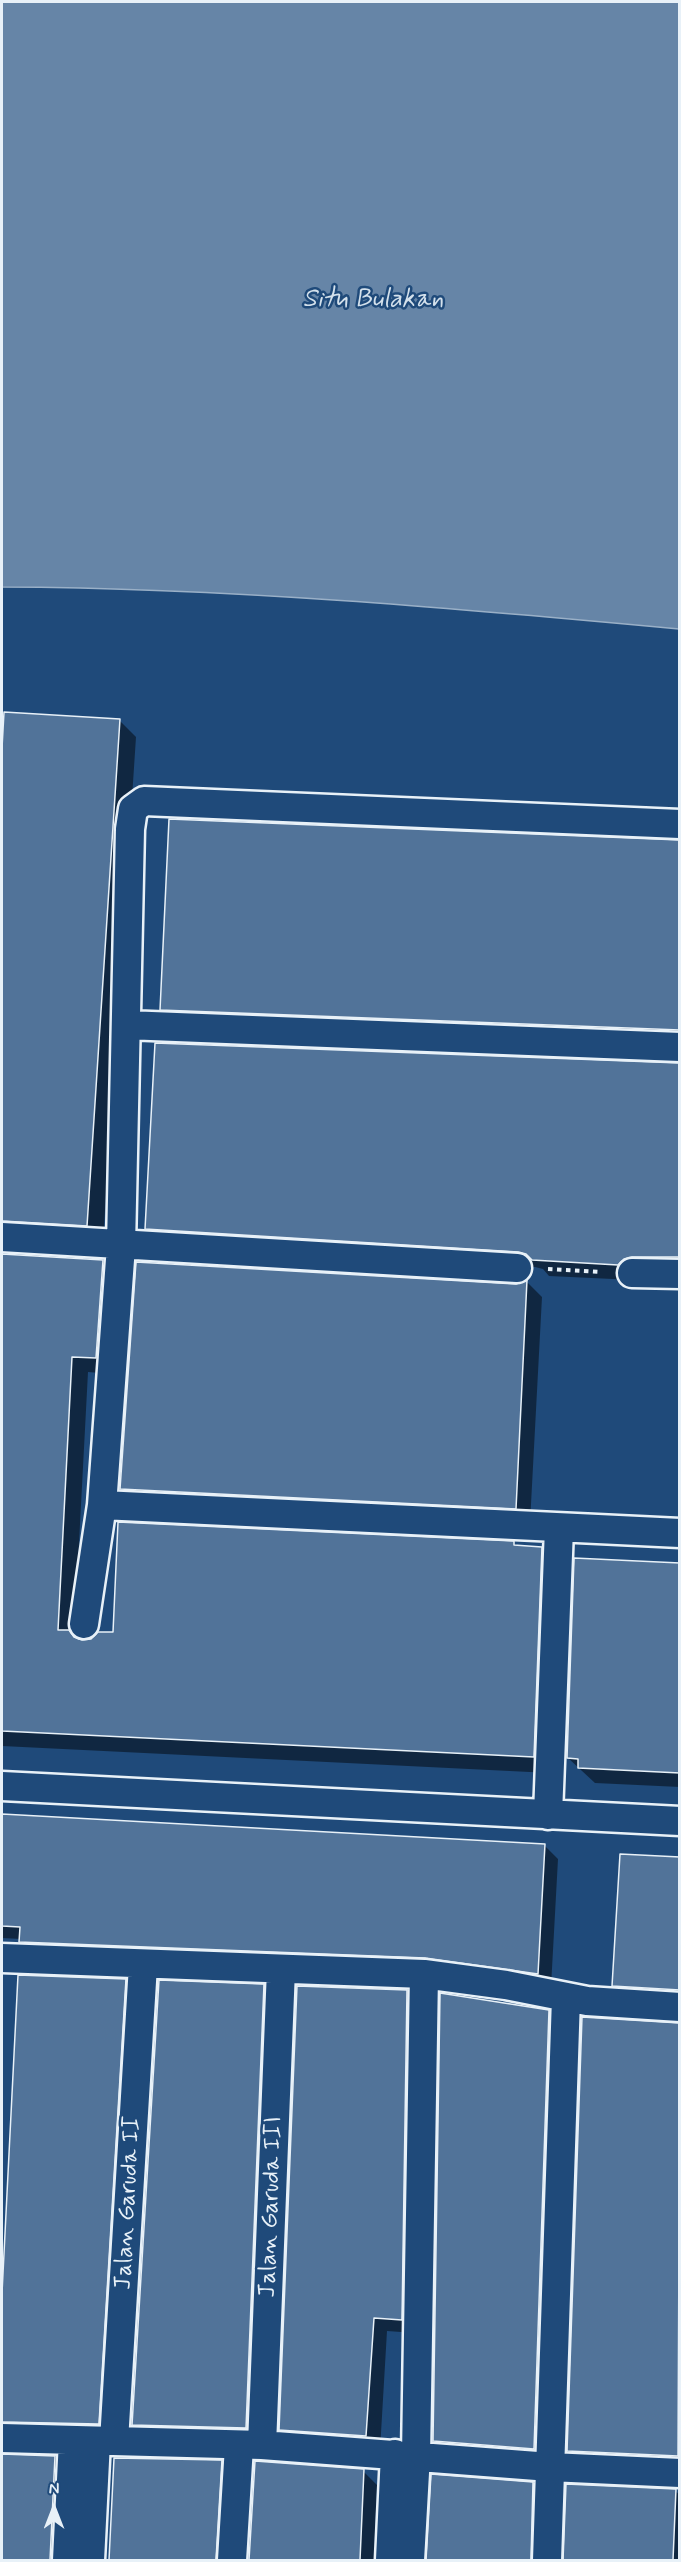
<!DOCTYPE html>
<html>
<head>
<meta charset="utf-8">
<style>
  body { margin:0 }
  #map { position:relative; width:681px; height:2562px; overflow:hidden; background:#1f4a7a; font-family:Mynerve,sans-serif }
  canvas { display:block }
  .frame { position:absolute; inset:0; border:3px solid #e8f1f8; pointer-events:none }
  .north { position:absolute; left:24px; top:2478px; width:60px; height:60px; -webkit-text-stroke:4px #1f4a7a; paint-order:stroke; rotate:0deg; font-size:16px; font-weight:700; line-height:24px; text-align:center; color:#e8f1f8 }
  .north::after { content:''; display:block; margin:auto; width:21px; height:27px; background:#e8f1f8; clip-path:polygon(50% 0,100% 100%,50% 72%,0 100%) }
</style>
</head>
<body>
<div id="map">
<canvas width="681" height="2562"></canvas>
<div class="frame"></div>
<div class="north">N</div>
</div>
<script>
const ctx = document.querySelector('canvas').getContext('2d');
ctx.lineJoin = 'round';
function fill(path, color) {
  ctx.fillStyle = color;
  ctx.fill(path, 'evenodd');
}
function stroke(path, color, width, dash) {
  ctx.strokeStyle = color;
  ctx.lineWidth = width;
  ctx.lineCap = dash ? 'butt' : 'round';
  ctx.setLineDash(dash || []);
  ctx.stroke(path);
}
function write(font, color, halo, rows, align = 'center') {
  ctx.font = font + ' Mynerve,sans-serif';
  ctx.lineWidth = 5;
  ctx.setLineDash([]);
  ctx.textBaseline = 'middle';
  ctx.strokeStyle = halo;
  ctx.fillStyle = color;
  for (const [text, x, y, turn = 0] of rows) {
    ctx.save();
    ctx.translate(x, y);
    ctx.rotate((+turn || 0) * Math.PI / 180);
    ctx.textAlign = isNaN(turn) ? turn : align;
    if (halo) ctx.strokeText(text, 0, 0);
    ctx.fillText(text, 0, 0);
    ctx.restore();
  }
}
const water = new Path2D(`
  M 2,2 L 679,2 L 679,629 C 454,608 228,588 2,587 Z`);
fill(water, '#6685a7');
stroke(water, '#9ab0c7', 1.5);
fill(new Path2D(`
  M 5,713 L 120,721 L 136,737 L 103,1241 L 5,1244 L 2,1253 L 2,771 Z
  M 679,842 L 680,1045 L 177,1025 L 161,1009 Z
  M 680,1065 L 680,1272 L 634,1280 L 549,1276 L 543,1269 L 535,1267 L 162,1244 L 146,1228 Z
  M 2,1253 L 2,1255 L 103,1261 L 119,1278 L 112,1374 L 88,1372 L 74,1638 L 82,1642 L 513,1543 L 517,1547 L 541,1548 L 558,1565 L 550,1773 L 2,1746 Z
  M 527,1282 L 542,1297 L 530,1523 L 137,1504 L 121,1489 Z
  M 680,1564 L 680,1787 L 595,1783 L 568,1758 Z
  M 2,1815 L 544,1845 L 558,1859 L 551,1987 L 35,1955 L 21,1939 L 2,1938 Z
  M 680,1859 L 680,2003 L 628,1999 L 614,1986 Z
  M 19,1977 L 125,1981 L 139,1995 L 112,2438 L 2,2427 L 2,2330 Z
  M 263,1986 L 277,2000 L 260,2442 L 147,2438 L 133,2424 Z
  M 407,1991 L 421,2005 L 415,2333 L 387,2331 L 380,2450 L 295,2443 L 281,2429 Z
  M 548,2012 L 562,2026 L 548,2462 L 448,2455 L 434,2441 Z
  M 680,2025 L 680,2469 L 583,2465 L 569,2451 Z
  M 2,2456 L 55,2457 L 68,2471 L 64,2560 L 2,2560 Z
  M 115,2459 L 221,2462 L 235,2476 L 230,2560 L 110,2560 Z
  M 256,2463 L 363,2471 L 377,2485 L 374,2560 L 250,2560 Z
  M 433,2476 L 532,2484 L 546,2498 L 544,2560 L 428,2560 Z
  M 568,2486 L 675,2491 L 680,2495 L 680,2560 L 565,2560 Z`), '#0007');
const building = new Path2D(`
  M 4,712 L 120,719 L 87,1226 L 2,1221 L 2,748 Z
  M 169,819 L 680,840 L 680,1030 L 160,1010 Z
  M 155,1043 L 680,1063 L 680,1257 L 632,1257 L 624,1259 L 618,1265 L 532,1260 L 526,1254 L 518,1252 L 145,1229 Z
  M 2,1254 L 103,1260 L 96,1358 L 72,1357 L 58,1630 L 69,1630 L 74,1637 L 82,1640 L 91,1639 L 98,1632 L 113,1632 L 118,1522 L 514,1541 L 514,1545 L 542,1547 L 534,1757 L 2,1731 Z
  M 136,1262 L 516,1284 L 527,1280 L 516,1509 L 120,1489 Z
  M 574,1558 L 680,1563 L 680,1773 L 578,1768 L 578,1759 L 567,1758 Z
  M 2,1814 L 545,1844 L 538,1974 L 425,1958 L 19,1942 L 20,1927 L 2,1926 Z
  M 620,1854 L 680,1857 L 680,1990 L 612,1986 Z
  M 18,1975 L 126,1979 L 99,2424 L 2,2422 L 2,2293 Z
  M 159,1980 L 264,1984 L 246,2428 L 132,2425 Z
  M 297,1986 L 407,1990 L 402,2320 L 374,2318 L 366,2436 L 279,2430 Z
  M 440,1993 L 549,2010 L 534,2449 L 433,2441 Z
  M 582,2017 L 680,2023 L 678,2456 L 567,2451 Z
  M 2,2454 L 55,2456 L 50,2560 L 2,2560 Z
  M 114,2458 L 222,2460 L 216,2560 L 109,2560 Z
  M 255,2461 L 364,2469 L 360,2560 L 249,2560 Z
  M 431,2474 L 533,2482 L 531,2560 L 426,2560 Z
  M 566,2484 L 676,2489 L 673,2560 L 563,2560 Z`);
fill(building, '#517399');
stroke(building, '#e8f1f8', 1.5);
const minor = new Path2D(`
  M 126,1025 L 680,1047
  M 2,1237 L 517,1268
  M 632,1273 L 680,1274
  M 102,1505 L 680,1533
  M 84,1624 L 102,1505 L 121,1246 L 130,829 L 133,809 L 144,801 L 680,824
  M 2,1786 L 680,1821
  M 548,1815 L 559,1528
  M 2,1958 L 424,1974 L 506,1985 L 587,2001 L 680,2007
  M 2,2438 L 262,2445 L 550,2467 L 680,2473
  M 114,2441 L 143,1965
  M 262,2445 L 281,1969
  M 67,2560 L 73,2440
  M 90,2560 L 96,2441
  M 232,2560 L 239,2446
  M 390,2560 L 395,2454
  M 410,2560 L 416,2455 L 424,1974
  M 547,2560 L 566,1998`);
stroke(minor, '#e8f1f8', 33);
stroke(new Path2D(`
  M 548,1269 L 600,1272`), '#e8f1f8', 4, [4.5, 4.5]);
stroke(minor, '#1f4a7a', 28);
write('24px', '#e8f1f8', '#1f4a7a', [
  ["Jalan Garuda II",129,2203,-87],
  ["Jalan Garuda III",272,2207,-88]
]);
write('italic 26px', '#d4e1ec', '#1f4a7a', [
  ["Situ Bulakan",373,301]
]);
</script>
</body>
</html>
